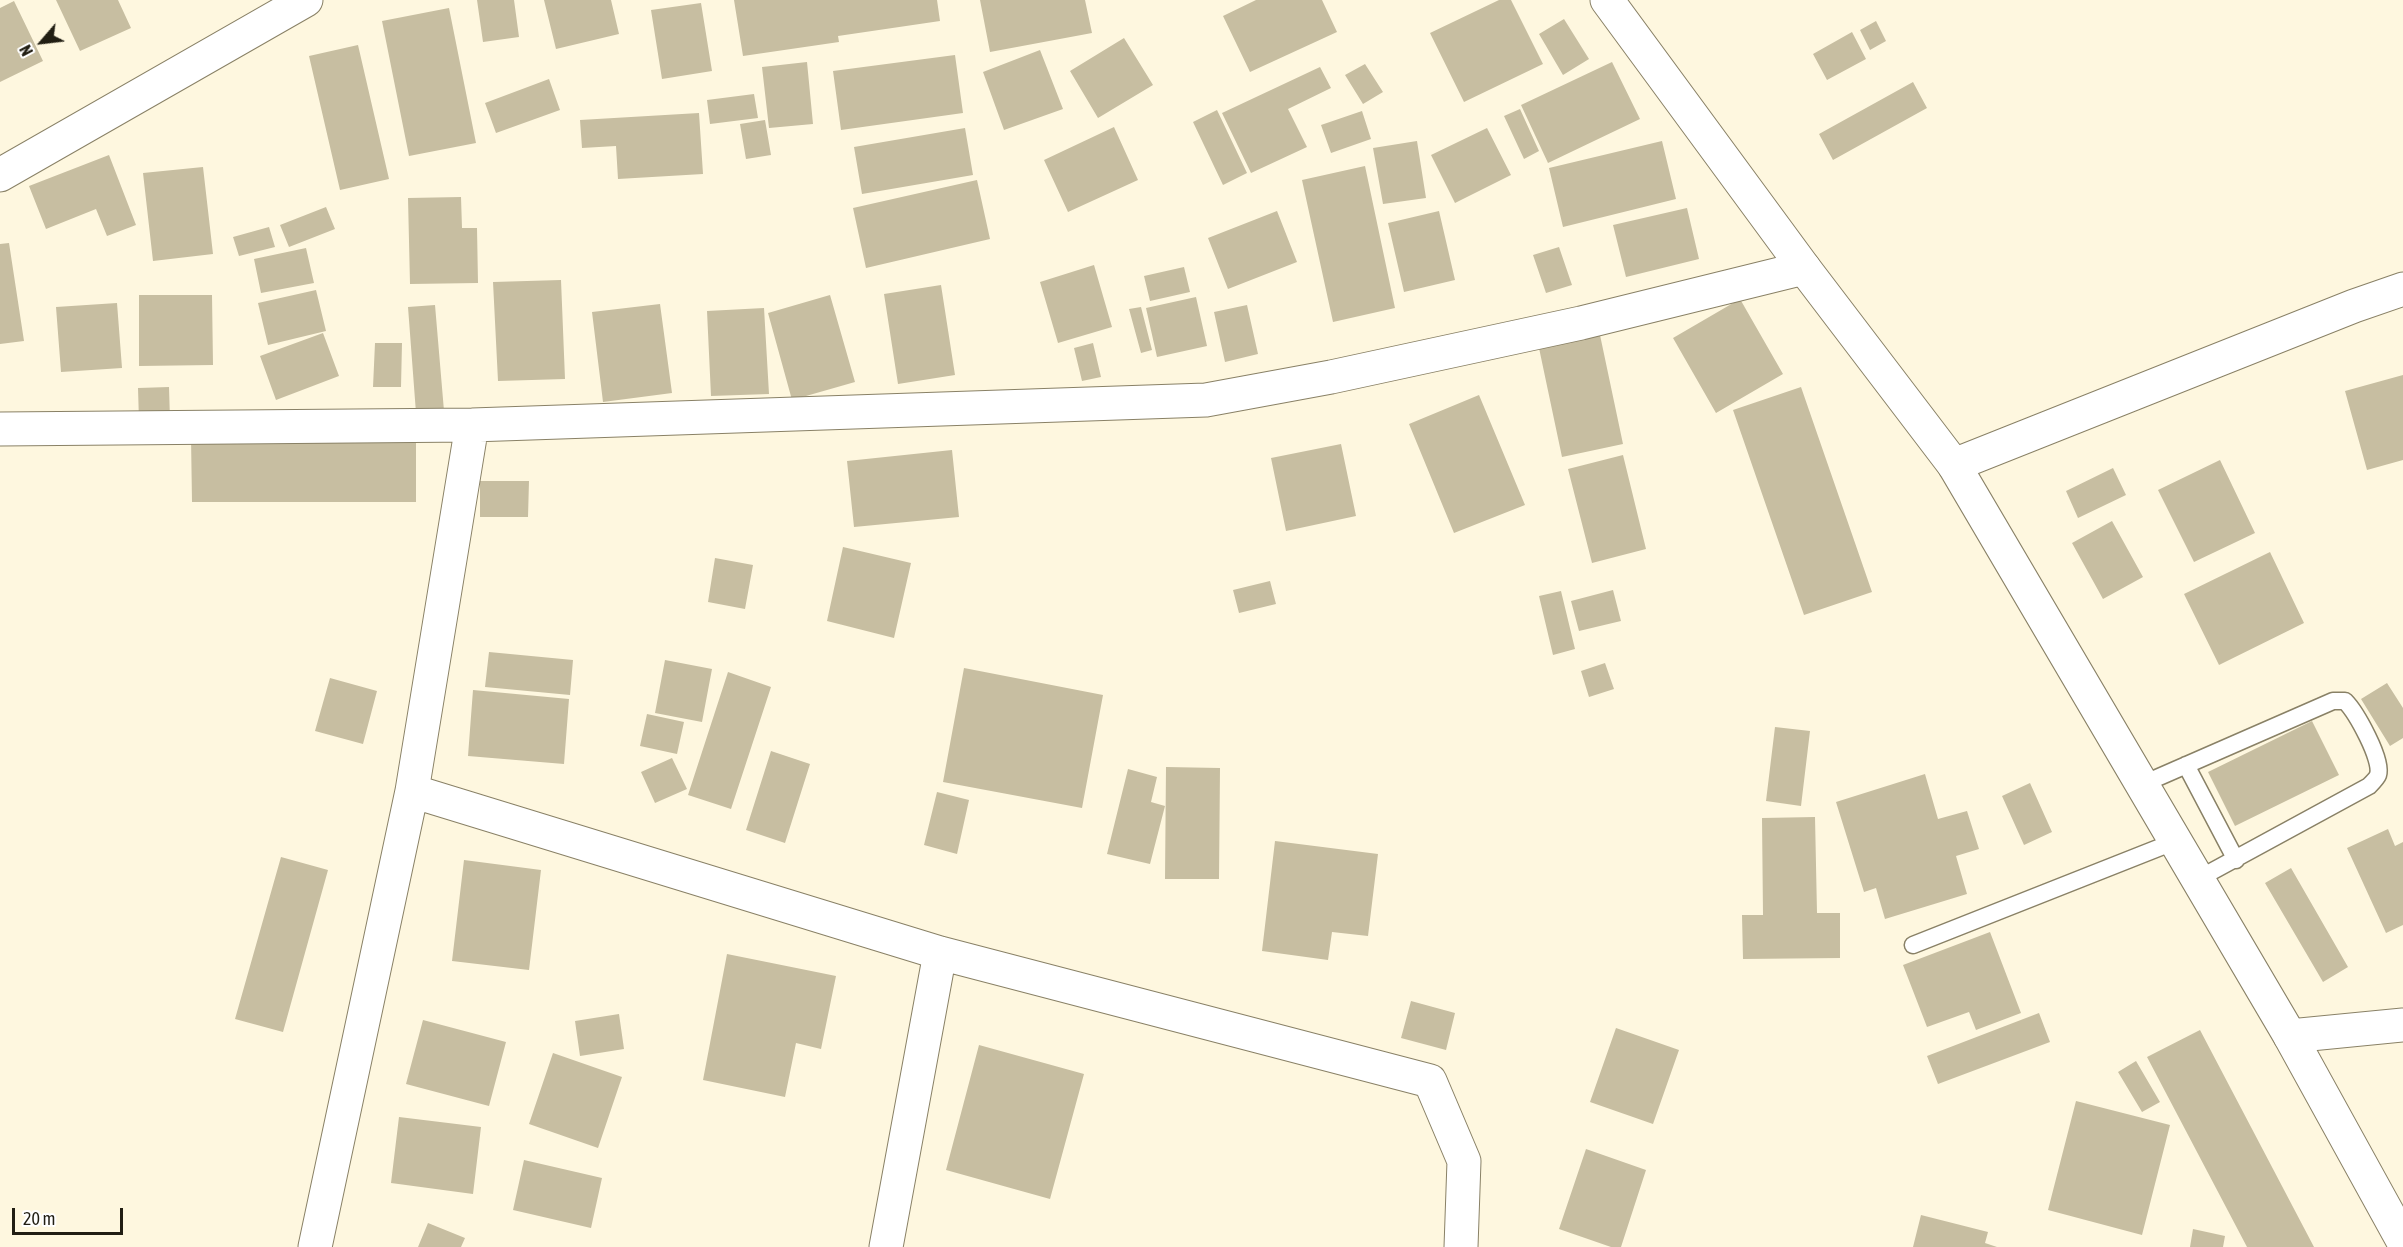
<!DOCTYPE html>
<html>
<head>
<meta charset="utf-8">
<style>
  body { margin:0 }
  #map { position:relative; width:2403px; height:1247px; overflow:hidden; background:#fef7df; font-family:"Asap Condensed",sans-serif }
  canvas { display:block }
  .north { position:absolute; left:12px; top:12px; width:60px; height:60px; -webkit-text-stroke:4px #fff; paint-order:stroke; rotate:242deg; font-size:16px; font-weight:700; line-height:24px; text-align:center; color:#211e13 }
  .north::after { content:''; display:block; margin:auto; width:21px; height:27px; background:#211e13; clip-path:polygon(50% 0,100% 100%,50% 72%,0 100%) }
  .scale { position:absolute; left:12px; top:1208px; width:111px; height:27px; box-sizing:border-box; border:3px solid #211e13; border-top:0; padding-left:8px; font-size:18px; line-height:21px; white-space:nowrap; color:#211e13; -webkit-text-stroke:4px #fff; paint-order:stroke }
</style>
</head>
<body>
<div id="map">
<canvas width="2403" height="1247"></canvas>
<div class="north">N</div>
<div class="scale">20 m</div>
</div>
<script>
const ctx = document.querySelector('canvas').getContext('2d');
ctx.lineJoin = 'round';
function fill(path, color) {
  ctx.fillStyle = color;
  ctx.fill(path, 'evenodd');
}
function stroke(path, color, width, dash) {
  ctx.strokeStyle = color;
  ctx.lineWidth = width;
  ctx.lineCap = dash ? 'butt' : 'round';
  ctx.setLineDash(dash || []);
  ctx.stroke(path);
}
fill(new Path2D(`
  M 56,0 L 118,0 L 131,28 L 80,51 Z
  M 477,0 L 514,0 L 519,37 L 483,42 Z
  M 544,0 L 611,0 L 619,34 L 556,49 Z
  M 734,0 L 937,0 L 940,21 L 838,36 L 839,42 L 743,56 Z
  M 980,0 L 1085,0 L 1092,33 L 990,52 Z
  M 1256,0 L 1322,0 L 1337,32 L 1250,72 L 1223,16 Z
  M 1499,0 L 1511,0 L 1543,64 L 1464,102 L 1430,33 Z
  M 14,1 L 43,61 L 0,82 L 0,8 Z
  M 701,3 L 712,71 L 662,79 L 651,10 Z
  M 449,8 L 476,143 L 409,156 L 382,21 Z
  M 1564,19 L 1589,59 L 1563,75 L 1539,34 Z
  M 1876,21 L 1886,41 L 1870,50 L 1860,30 Z
  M 1852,32 L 1866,59 L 1827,80 L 1813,54 Z
  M 1124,38 L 1153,85 L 1098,118 L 1070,71 Z
  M 358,45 L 389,179 L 340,190 L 309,56 Z
  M 1040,50 L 1063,109 L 1004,130 L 983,72 Z
  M 955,55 L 963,113 L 841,130 L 833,71 Z
  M 807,62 L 813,124 L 769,128 L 762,67 Z
  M 1612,62 L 1640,119 L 1548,163 L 1521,105 Z
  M 1365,64 L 1383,92 L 1363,104 L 1345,75 Z
  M 1320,67 L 1331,88 L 1288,109 L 1307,147 L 1251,173 L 1222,113 Z
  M 549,79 L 560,110 L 496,133 L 485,103 Z
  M 1913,82 L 1927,108 L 1833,160 L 1819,134 Z
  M 754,94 L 758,118 L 710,124 L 707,100 Z
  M 1520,109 L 1539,151 L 1524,159 L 1504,116 Z
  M 1217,110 L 1247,173 L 1223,185 L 1193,122 Z
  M 1362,111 L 1371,139 L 1331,153 L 1321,125 Z
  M 699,113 L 703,174 L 618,179 L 616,146 L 582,148 L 580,120 Z
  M 765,120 L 771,155 L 746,159 L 740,124 Z
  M 1114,127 L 1138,180 L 1068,212 L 1044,160 Z
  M 965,128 L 973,175 L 862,194 L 854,147 Z
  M 1487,128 L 1511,175 L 1455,203 L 1431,155 Z
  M 1417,141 L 1426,198 L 1383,204 L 1373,148 Z
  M 1662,141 L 1676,199 L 1563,227 L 1549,168 Z
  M 109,155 L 136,225 L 107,236 L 96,209 L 46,229 L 29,186 Z
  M 1365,166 L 1395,308 L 1333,322 L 1302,180 Z
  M 203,167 L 213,254 L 153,261 L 143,173 Z
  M 977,180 L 990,239 L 866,268 L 853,208 Z
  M 461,197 L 462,228 L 477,228 L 478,283 L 410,284 L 408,198 Z
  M 326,207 L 335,229 L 289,247 L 280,225 Z
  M 1687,208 L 1699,259 L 1626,277 L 1613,225 Z
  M 1277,211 L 1297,262 L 1228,289 L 1208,238 Z
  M 1439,211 L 1455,280 L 1404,292 L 1388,223 Z
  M 269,227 L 275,247 L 239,256 L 233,237 Z
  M 9,243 L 24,341 L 0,344 L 0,244 Z
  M 1559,247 L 1572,285 L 1546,293 L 1533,255 Z
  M 306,248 L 314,283 L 261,293 L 254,259 Z
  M 1094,265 L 1112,327 L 1058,343 L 1040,282 Z
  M 1184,267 L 1190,292 L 1150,301 L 1144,276 Z
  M 561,280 L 565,379 L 498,381 L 493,282 Z
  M 941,285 L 955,375 L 898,384 L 884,294 Z
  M 316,290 L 326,331 L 268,345 L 258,303 Z
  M 139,295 L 212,295 L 213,365 L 139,366 Z
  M 830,295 L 855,382 L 792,400 L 768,313 Z
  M 1196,297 L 1207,346 L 1157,357 L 1146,308 Z
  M 1740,299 L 1783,374 L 1716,413 L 1673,338 Z
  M 117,303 L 122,368 L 61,372 L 56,307 Z
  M 660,304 L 672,393 L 603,402 L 592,312 Z
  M 435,305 L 444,411 L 416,413 L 408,307 Z
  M 1247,305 L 1258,354 L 1225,362 L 1214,312 Z
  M 1141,307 L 1152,350 L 1141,353 L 1129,309 Z
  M 764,308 L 769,394 L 711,396 L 707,311 Z
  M 323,333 L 339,376 L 276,400 L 260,356 Z
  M 1600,335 L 1623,444 L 1562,457 L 1539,348 Z
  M 375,343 L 402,343 L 401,387 L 373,387 Z
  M 1093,343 L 1101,377 L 1082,381 L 1074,348 Z
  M 2403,375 L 2403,460 L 2367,470 L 2345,391 Z
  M 169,387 L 170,420 L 139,421 L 138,388 Z
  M 1801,387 L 1872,592 L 1804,615 L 1733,410 Z
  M 1479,395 L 1525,505 L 1454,533 L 1409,424 Z
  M 191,437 L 416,438 L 416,502 L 192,502 Z
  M 1341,444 L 1356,516 L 1286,531 L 1271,458 Z
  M 952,450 L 959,517 L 854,527 L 847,461 Z
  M 1623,455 L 1646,549 L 1592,563 L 1568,469 Z
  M 2220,460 L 2255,533 L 2194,562 L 2158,490 Z
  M 2113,468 L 2126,495 L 2078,518 L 2066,491 Z
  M 480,481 L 529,481 L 528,517 L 480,517 Z
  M 2112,521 L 2143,577 L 2103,599 L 2072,543 Z
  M 843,547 L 911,563 L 894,638 L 827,621 Z
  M 2270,552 L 2304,623 L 2219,665 L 2184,594 Z
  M 715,558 L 753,565 L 745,609 L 708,602 Z
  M 1270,581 L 1276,604 L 1239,613 L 1233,590 Z
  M 1613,590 L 1621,621 L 1579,631 L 1571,601 Z
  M 1561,591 L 1575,649 L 1553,655 L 1539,596 Z
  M 489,652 L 573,660 L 570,695 L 485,687 Z
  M 665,660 L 712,669 L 702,722 L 655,713 Z
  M 1605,663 L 1614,689 L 1589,697 L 1581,671 Z
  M 964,668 L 1103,695 L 1082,808 L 943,782 Z
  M 728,672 L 771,687 L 731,809 L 688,795 Z
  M 330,678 L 377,691 L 363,744 L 315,731 Z
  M 2387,683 L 2403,708 L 2403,738 L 2390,746 L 2361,699 Z
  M 473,690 L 569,699 L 564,764 L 468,756 Z
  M 647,714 L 684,722 L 677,754 L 640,746 Z
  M 2312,721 L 2339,775 L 2235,826 L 2208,772 Z
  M 1775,727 L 1810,731 L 1801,806 L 1766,801 Z
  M 771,751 L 810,764 L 785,843 L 746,830 Z
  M 672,758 L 687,789 L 655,803 L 641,772 Z
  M 1166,767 L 1220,768 L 1219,879 L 1165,879 Z
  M 1128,769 L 1157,777 L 1151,802 L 1165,806 L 1150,864 L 1107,854 Z
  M 1925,774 L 1938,819 L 1967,811 L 1979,849 L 1956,856 L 1967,894 L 1885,919 L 1876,888 L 1864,892 L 1836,802 Z
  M 2030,783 L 2052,832 L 2024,845 L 2002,796 Z
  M 937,792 L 969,800 L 957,854 L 924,845 Z
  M 1815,817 L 1817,913 L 1840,913 L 1840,958 L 1743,959 L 1742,915 L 1763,915 L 1762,818 Z
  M 2388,829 L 2395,846 L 2403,842 L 2403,925 L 2386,933 L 2347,848 Z
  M 1275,841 L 1378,854 L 1368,936 L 1332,932 L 1328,960 L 1262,951 Z
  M 281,857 L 328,870 L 283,1032 L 235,1019 Z
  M 464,860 L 541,870 L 529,970 L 452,961 Z
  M 2291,868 L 2348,967 L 2323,982 L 2265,883 Z
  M 1990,932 L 2021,1013 L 1976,1030 L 1969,1012 L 1927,1027 L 1903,965 Z
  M 727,954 L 836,976 L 821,1049 L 796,1043 L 785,1097 L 703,1080 Z
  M 1411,1001 L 1455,1013 L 1446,1050 L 1401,1038 Z
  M 2039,1013 L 2050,1042 L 1938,1084 L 1927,1056 Z
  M 619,1014 L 624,1049 L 580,1056 L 575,1021 Z
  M 423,1020 L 506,1042 L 489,1106 L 406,1084 Z
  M 1616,1028 L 1679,1050 L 1653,1124 L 1590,1102 Z
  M 2200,1030 L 2314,1247 L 2247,1247 L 2147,1057 Z
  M 979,1045 L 1084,1074 L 1050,1199 L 946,1170 Z
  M 553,1053 L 622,1077 L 598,1148 L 529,1124 Z
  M 2136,1061 L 2160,1102 L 2142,1112 L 2118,1072 Z
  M 2076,1101 L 2170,1125 L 2142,1235 L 2048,1210 Z
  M 399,1117 L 481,1127 L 473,1194 L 391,1183 Z
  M 1586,1149 L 1646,1170 L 1621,1247 L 1611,1247 L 1559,1229 Z
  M 524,1160 L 602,1178 L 591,1228 L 513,1210 Z
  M 1921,1215 L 1988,1232 L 1985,1243 L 1997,1247 L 1913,1247 Z
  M 428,1223 L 465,1238 L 461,1247 L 418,1247 Z
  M 2193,1229 L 2225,1236 L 2223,1247 L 2190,1247 Z`), '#c7bea1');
const lane = new Path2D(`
  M 2186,765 L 2236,860
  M 2143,784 L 2333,701 L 2345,701 C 2356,712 2383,760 2378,775 C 2377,778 2372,783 2369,786 L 2198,879
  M 1913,945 L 2176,841`);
const street = new Path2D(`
  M 0,175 L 306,0
  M 0,429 L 472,425 L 1206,400 L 1331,377 L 1581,323 L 1804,268
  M 1954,465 L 2354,306 L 2403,289
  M 412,791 L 940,953 L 1430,1081 L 1464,1161 L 1461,1247
  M 2290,1036 L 2403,1025
  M 315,1247 L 412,791 L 472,425
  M 886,1247 L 940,953`);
const secondary = new Path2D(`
  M 1607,0 L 1804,268 L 1954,465 L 2290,1036 L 2403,1241`);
stroke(lane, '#898166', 19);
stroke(street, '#898166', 35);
stroke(secondary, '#898166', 35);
stroke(lane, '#fff', 16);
stroke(street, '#fff', 33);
stroke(secondary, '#fff', 33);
</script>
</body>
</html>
